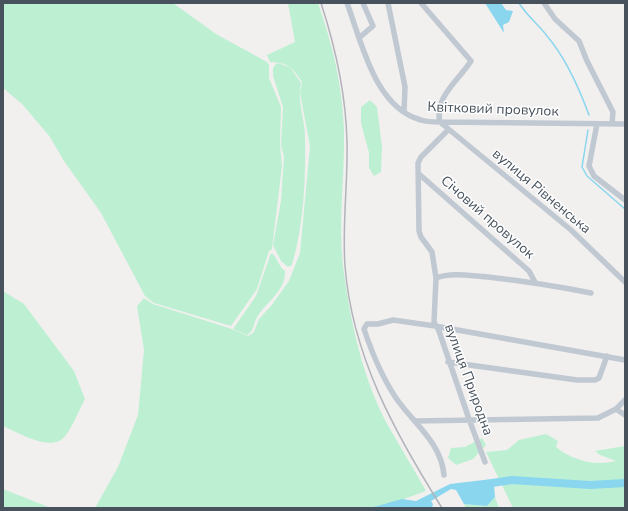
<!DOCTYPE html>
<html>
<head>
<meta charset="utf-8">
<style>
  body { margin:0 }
  #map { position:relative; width:628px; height:511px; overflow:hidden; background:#f2efef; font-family:"Nunito Sans",sans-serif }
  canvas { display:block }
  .frame { position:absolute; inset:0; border:4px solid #47525d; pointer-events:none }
</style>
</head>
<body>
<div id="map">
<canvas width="628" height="511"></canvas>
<div class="frame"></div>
</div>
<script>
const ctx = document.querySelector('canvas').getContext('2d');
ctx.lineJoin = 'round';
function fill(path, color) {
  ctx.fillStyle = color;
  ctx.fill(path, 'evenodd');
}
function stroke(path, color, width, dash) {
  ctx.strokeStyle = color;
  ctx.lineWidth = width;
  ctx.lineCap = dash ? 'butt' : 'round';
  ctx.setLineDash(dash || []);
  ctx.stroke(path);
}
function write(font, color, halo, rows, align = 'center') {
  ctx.font = font + ' "Nunito Sans",sans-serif';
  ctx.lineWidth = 3;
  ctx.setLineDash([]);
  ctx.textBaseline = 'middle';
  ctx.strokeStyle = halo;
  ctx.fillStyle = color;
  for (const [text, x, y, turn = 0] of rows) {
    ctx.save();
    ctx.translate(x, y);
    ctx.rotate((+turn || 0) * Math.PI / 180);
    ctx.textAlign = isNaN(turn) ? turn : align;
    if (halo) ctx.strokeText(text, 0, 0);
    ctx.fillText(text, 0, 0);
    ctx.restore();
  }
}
fill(new Path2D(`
  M 3,3 L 173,3 L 216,34 L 267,62 L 269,65 L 269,78 L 281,107 L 280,144 L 282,166 L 272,249 L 269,251 L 257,289 L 231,326 L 154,303 L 145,296 L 101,213 L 64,161 L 50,137 L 22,104 L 3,88 Z
  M 288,3 L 318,3 C 333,47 342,83 344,130 C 345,175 338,221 343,266 C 350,319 361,372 385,420 C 398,444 413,467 426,491 L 390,504 L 369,508 L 95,508 L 118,467 L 138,415 L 144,350 L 137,306 L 144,298 L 153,304 L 229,328 L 248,336 L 254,332 L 259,319 L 271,306 L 289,281 L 300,253 L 310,146 L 300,93 L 302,82 C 292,67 289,63 270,62 L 267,55 L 295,42 Z
  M 277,63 L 290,67 L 301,83 C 297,100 304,117 305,134 C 306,177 304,224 292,265 L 288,267 L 281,261 L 273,245 L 281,201 L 284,157 L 281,145 L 283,107 L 273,76 L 273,68 Z
  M 370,100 L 377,107 L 382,147 L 381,172 L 374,176 L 369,168 L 369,153 L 361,123 L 361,107 Z
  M 271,253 C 278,257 278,266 285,271 C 286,292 265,302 256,319 C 253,326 254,330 247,335 L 233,329 L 256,296 Z
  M 3,291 L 24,304 L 74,371 L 85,399 C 79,410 74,424 66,435 C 53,454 19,433 3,426 Z
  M 546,434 L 558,441 L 556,447 C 573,461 595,466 616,461 L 600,455 L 595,451 L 625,446 L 625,508 L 513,508 L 486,452 L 507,450 L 519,440 Z
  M 482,438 L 486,445 L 473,459 L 456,465 L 448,458 L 451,448 L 465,447 Z
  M 3,489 L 51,508 L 3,508 Z
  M 495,497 L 499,508 L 466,508 L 464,504 L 487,506 Z`), '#bdf0d3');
fill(new Path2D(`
  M 485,3 L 501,3 L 506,10 L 513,11 L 509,22 L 503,25 L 504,33 Z
  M 492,479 L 501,479 L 503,482 L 494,485 L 495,497 L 487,506 L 464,504 L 456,490 L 451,489 L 431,501 L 433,504 L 432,508 L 370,508 L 402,499 L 416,501 L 450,484 Z`), '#89d6ee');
stroke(new Path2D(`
  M 519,3 C 527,16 538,24 547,36 C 566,58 579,88 589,115
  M 588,130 L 582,167 L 587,176 L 625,209`), '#89d6ee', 1.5);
stroke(new Path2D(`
  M 492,483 L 512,480 L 590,485 L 625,483`), '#89d6ee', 8);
stroke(new Path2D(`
  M 347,3 C 362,43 375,108 421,120 C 427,122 434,122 440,122 L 625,124
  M 388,3 L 405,87 L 404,112
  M 421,3 L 471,61 C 459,80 434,97 440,122 L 571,230 L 625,282
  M 544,3 L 555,19 L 579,41 L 587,61 L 613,112 L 612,124
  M 360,37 L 373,26 L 363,3
  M 597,124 L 589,166 L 594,176 L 625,200
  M 448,130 L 421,157 L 418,163 L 419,231 L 421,237 L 432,252 L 436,278 L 434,322 L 439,331 L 469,419 L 485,462
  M 419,174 L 529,271 L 535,282
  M 436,278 C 452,272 471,276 488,277 C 523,281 556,286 591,293
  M 448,362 L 577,380 L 595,380 L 599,378 L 607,356
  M 625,400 L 616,409 L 625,415
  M 415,421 L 598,418 L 616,409
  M 444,475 C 441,442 413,423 396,398 C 382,377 372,353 364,329 L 367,324 L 378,324 L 393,320 L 435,326 L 625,360`), '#c0c9d2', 5.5);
stroke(new Path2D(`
  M 321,3 C 336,49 346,94 347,142 C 348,184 342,225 345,266 C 352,356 395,433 442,508`), '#b1b4ba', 1.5);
write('14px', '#47525d', '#fff', [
  ["Квітковий провулок",493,110,2],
  ["вулиця Рівненська",541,192,40],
  ["Січовий провулок",487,218,41],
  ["вулиця Природна",468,380,70]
]);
</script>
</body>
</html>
